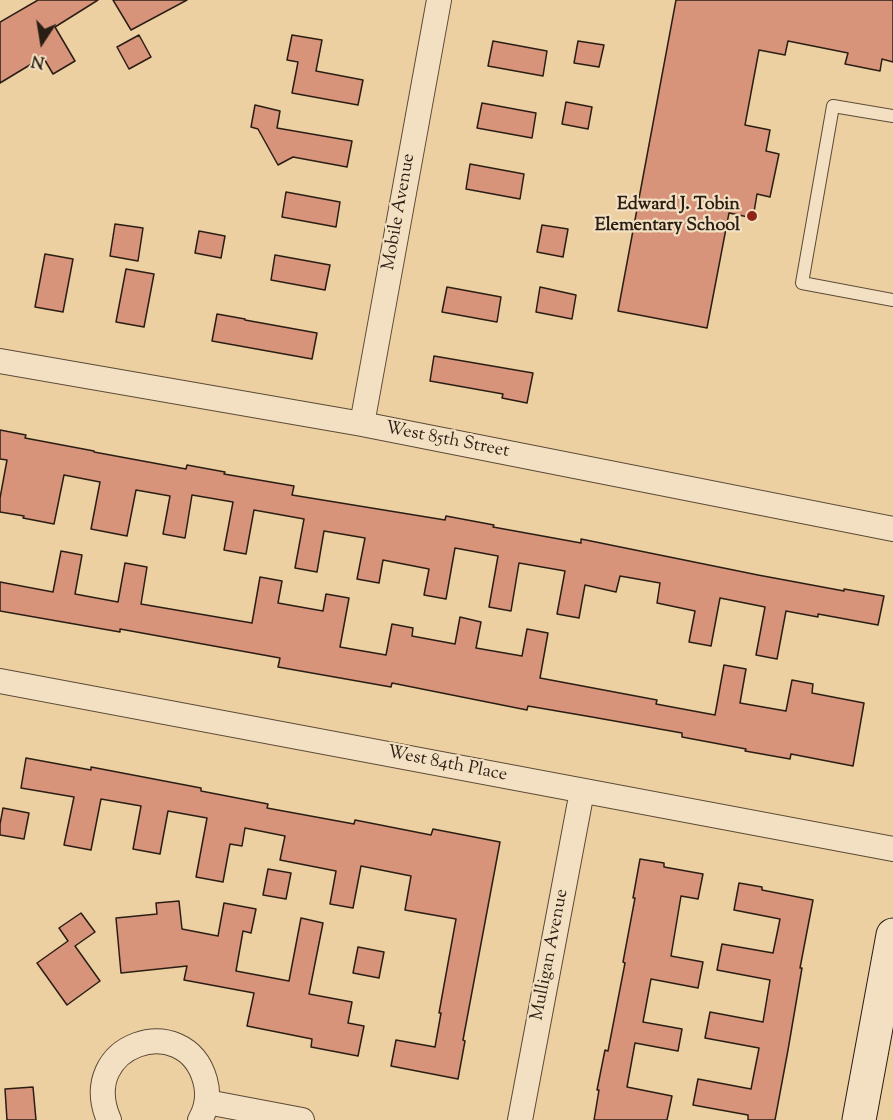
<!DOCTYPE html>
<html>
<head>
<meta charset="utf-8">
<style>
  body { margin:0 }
  #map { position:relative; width:893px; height:1120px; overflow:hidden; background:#edd0a1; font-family:"Sorts Mill Goudy",serif }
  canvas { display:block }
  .north { position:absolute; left:12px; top:12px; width:60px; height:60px; -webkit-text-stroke:4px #f3e0c2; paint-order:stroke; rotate:192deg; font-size:16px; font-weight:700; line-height:24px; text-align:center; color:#2a1e14 }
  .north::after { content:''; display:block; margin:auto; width:21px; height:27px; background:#2a1e14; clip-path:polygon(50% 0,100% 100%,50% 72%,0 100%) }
</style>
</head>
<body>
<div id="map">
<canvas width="893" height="1120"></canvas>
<div class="north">N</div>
</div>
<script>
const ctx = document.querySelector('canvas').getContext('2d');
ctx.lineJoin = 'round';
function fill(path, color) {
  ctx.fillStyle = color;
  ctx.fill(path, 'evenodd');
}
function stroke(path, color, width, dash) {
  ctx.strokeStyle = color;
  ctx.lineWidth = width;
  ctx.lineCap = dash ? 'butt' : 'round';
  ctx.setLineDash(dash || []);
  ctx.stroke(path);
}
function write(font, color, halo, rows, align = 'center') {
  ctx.font = font + ' "Sorts Mill Goudy",serif';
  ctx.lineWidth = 4.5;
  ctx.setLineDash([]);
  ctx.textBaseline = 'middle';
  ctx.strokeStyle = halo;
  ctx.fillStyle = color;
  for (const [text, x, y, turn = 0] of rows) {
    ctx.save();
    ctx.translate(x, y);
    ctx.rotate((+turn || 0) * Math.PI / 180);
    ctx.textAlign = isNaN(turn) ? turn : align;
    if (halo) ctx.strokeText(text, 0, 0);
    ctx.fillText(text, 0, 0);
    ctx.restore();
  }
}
const building = new Path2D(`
  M 38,0 L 98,0 L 55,27 L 75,61 L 53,74 L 43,57 L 0,83 L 0,22 Z
  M 113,0 L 187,0 L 131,30 Z
  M 676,0 L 893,0 L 893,62 L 882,59 L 880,71 L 845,64 L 848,53 L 788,41 L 785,55 L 759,50 L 745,125 L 770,130 L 766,151 L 779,154 L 770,197 L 757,194 L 753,218 L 729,213 L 707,328 L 618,311 Z
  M 139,35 L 151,57 L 129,69 L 117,47 Z
  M 292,35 L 322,40 L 316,71 L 363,80 L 358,105 L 292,93 L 298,62 L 287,60 Z
  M 493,41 L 547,51 L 543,76 L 488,66 Z
  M 578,41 L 604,45 L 599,67 L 574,63 Z
  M 566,102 L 592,107 L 588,129 L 562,124 Z
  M 482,103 L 536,113 L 532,138 L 477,128 Z
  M 255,105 L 280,111 L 277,128 L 352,141 L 347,167 L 293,157 L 278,165 L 258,129 L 251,127 Z
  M 470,164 L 524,174 L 520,199 L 466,189 Z
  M 286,192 L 340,202 L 336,227 L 282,217 Z
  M 115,224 L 143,228 L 138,261 L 110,256 Z
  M 542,225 L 568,229 L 563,257 L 537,252 Z
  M 199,231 L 225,236 L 221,258 L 195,253 Z
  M 45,254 L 73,259 L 63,312 L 35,307 Z
  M 275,255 L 330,265 L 325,290 L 271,280 Z
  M 126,269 L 154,274 L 144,327 L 116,322 Z
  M 447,287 L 501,297 L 497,322 L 442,312 Z
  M 540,287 L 576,295 L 572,319 L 536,312 Z
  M 217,314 L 245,319 L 245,320 L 317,333 L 312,359 L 212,341 Z
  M 434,356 L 533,373 L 527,403 L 502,398 L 503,394 L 430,381 Z
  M 0,430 L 26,435 L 25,438 L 94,451 L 94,452 L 186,469 L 187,465 L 225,472 L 224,474 L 294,486 L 292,495 L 445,520 L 446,516 L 494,525 L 493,527 L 581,543 L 581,539 L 758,575 L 844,591 L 844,589 L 884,596 L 878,625 L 818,614 L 818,617 L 786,611 L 777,659 L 756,655 L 765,607 L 720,598 L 711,646 L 689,642 L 695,611 L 657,603 L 660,583 L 620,576 L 616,592 L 585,585 L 579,618 L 557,614 L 565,571 L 519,563 L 511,611 L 489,607 L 498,556 L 455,548 L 446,599 L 424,595 L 429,569 L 383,560 L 379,583 L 357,579 L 365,538 L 324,531 L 317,572 L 295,568 L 304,519 L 254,510 L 246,554 L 224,550 L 233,502 L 192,495 L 185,538 L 163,534 L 170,496 L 136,490 L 127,536 L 91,529 L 100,482 L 64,475 L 54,524 L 23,518 L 24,516 L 0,512 L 0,498 L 7,460 L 0,459 Z
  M 61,551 L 82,555 L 75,594 L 118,602 L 125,563 L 147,567 L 141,604 L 252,623 L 260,577 L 282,581 L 278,603 L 323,611 L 326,594 L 349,598 L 340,647 L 386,655 L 392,624 L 413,628 L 412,636 L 455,644 L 460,617 L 481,622 L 476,648 L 522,656 L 527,629 L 548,633 L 540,678 L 657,700 L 656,704 L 715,715 L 724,665 L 746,669 L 740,703 L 786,711 L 792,680 L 813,684 L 812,693 L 864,703 L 853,766 L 791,754 L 790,759 L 745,751 L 746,749 L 682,737 L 682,733 L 592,717 L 528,706 L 527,710 L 392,683 L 391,687 L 278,667 L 280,658 L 120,629 L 120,632 L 0,611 L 0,582 L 53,592 Z
  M 26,758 L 91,770 L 91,767 L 201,788 L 201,791 L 268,804 L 267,808 L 354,824 L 355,820 L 431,835 L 433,829 L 500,842 L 463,1040 L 465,1041 L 458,1079 L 391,1066 L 396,1040 L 435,1047 L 441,1013 L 439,1013 L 456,919 L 405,910 L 411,876 L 361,866 L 353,908 L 330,904 L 336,871 L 280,860 L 285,836 L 245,828 L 242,846 L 230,844 L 223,882 L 196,877 L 207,818 L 168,811 L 160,854 L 133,849 L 141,806 L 101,799 L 91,850 L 64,845 L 74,797 L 21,788 Z
  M 3,808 L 29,813 L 24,839 L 0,835 L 0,824 Z
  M 640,859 L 664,863 L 664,867 L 703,874 L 698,899 L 681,896 L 671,956 L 703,962 L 698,988 L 651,979 L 643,1022 L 682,1029 L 678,1051 L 635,1043 L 627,1087 L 672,1096 L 667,1120 L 594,1120 L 599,1090 L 597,1090 L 605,1050 L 608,1051 L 625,963 L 623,962 L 635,898 L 633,898 Z
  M 268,869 L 291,873 L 286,899 L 263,895 Z
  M 739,883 L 762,887 L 762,890 L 813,900 L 800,968 L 802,968 L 788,1050 L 775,1120 L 748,1120 L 748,1115 L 693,1105 L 698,1079 L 751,1089 L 759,1048 L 705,1038 L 710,1012 L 763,1022 L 770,980 L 717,970 L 722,944 L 773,953 L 780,919 L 734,910 Z
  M 179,901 L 182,929 L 218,936 L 224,903 L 256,909 L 251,933 L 243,931 L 236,971 L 289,981 L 301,918 L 323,923 L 309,994 L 352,1002 L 348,1023 L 364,1026 L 358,1056 L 311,1047 L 312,1039 L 247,1026 L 254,993 L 184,980 L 187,966 L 121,973 L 116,918 L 157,914 L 156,903 Z
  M 81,913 L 95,932 L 75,946 L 100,981 L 67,1005 L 37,963 L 68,941 L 59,928 Z
  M 358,947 L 384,952 L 379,978 L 353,973 Z
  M 33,1087 L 36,1120 L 7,1120 L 5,1089 Z`);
fill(building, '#d7947b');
stroke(building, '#2a1e14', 1.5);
const lane = new Path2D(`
  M 893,116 L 833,106 L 802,283 L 893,300`);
const street = new Path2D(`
  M 0,361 L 362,424 L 893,529
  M 362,424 L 439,0
  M 0,681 L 893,849
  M 207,1102 L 302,1120
  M 109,1120 C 76,1044 185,1009 205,1080 C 209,1094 207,1108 200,1120
  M 520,1120 L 582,791`);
const secondary = new Path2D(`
  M 859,1120 L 893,935`);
stroke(lane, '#5b4a37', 14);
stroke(street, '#5b4a37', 26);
stroke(secondary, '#2a1e14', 35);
stroke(lane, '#f3e0c2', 12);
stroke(street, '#f3e0c2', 24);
stroke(secondary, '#f3e0c2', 33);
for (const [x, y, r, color] of [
  [752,216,6,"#8f2418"]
]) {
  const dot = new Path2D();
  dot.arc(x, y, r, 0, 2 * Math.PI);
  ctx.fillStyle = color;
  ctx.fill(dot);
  stroke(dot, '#f3e0c2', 2);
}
write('bold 18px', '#2a1e14', '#f3e0c2', [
  ["Edward J. Tobin",740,206],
  ["Elementary School",740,227]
], 'right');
write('18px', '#2a1e14', '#f3e0c2', [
  ["Mobile Avenue",400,212,-80],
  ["West 85th Street",447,441,11],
  ["West 84th Place",447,765,11],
  ["Mulligan Avenue",551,955,-79]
]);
</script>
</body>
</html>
